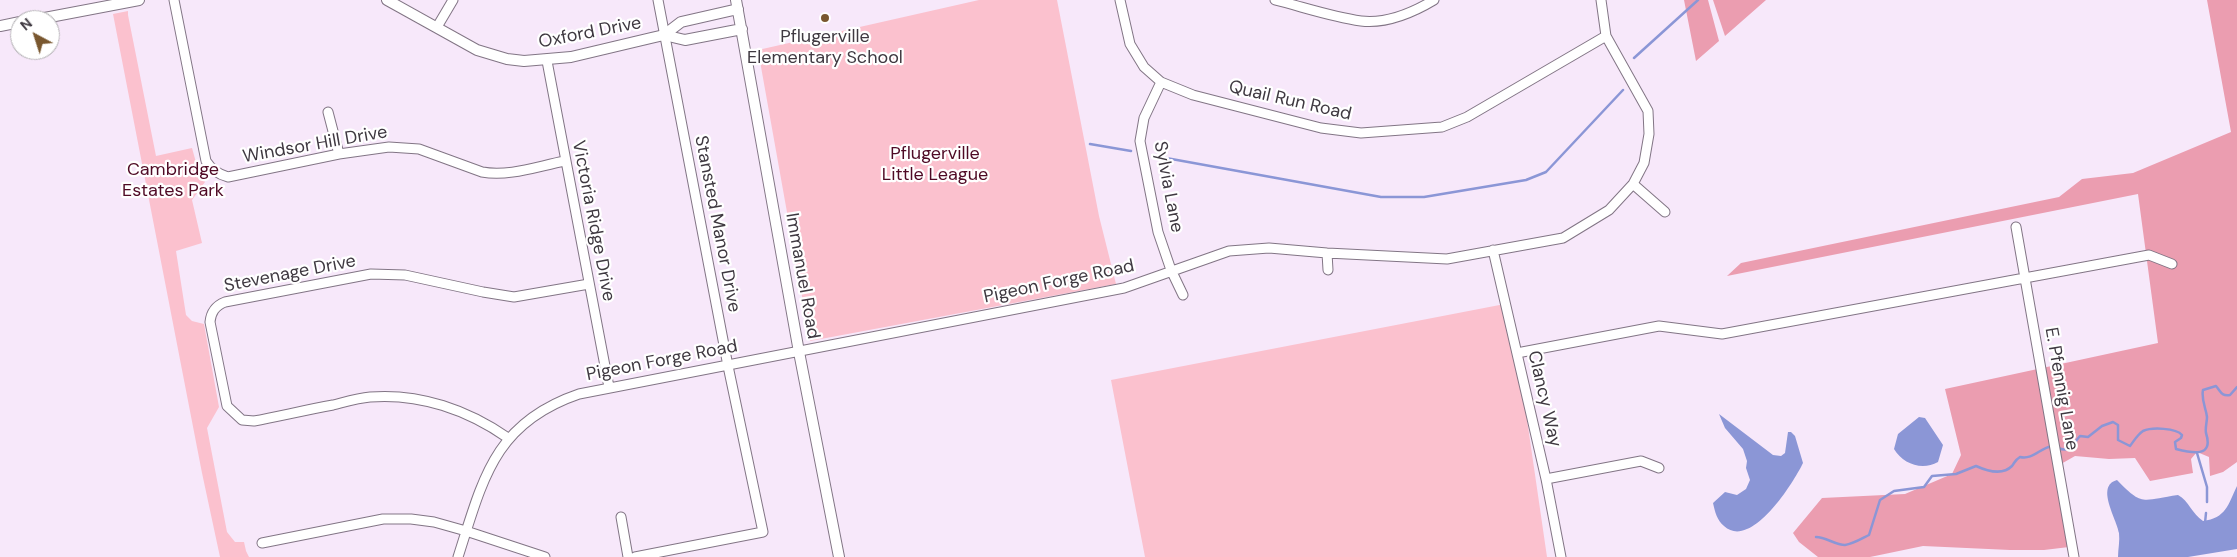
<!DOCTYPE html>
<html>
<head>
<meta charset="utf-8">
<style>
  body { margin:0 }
  #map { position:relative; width:2237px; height:557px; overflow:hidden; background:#f7e8fa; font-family:"DM Sans",sans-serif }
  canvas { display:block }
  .north { position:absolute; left:10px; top:10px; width:50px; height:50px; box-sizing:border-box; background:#fff; border:1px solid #b2b0b3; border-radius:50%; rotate:320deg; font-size:14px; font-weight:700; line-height:20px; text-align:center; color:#3f3941 }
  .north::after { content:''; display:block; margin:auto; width:18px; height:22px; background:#79572f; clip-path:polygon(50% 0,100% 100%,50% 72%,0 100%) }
</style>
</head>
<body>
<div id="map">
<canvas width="2237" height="557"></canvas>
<div class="north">N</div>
</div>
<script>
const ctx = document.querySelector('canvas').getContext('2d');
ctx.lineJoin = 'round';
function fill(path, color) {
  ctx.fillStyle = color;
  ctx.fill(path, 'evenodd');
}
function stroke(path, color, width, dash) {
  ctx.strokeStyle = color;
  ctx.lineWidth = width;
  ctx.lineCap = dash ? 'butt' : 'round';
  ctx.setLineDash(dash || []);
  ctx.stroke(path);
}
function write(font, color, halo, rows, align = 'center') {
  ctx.font = font + ' "DM Sans",sans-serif';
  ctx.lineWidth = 4.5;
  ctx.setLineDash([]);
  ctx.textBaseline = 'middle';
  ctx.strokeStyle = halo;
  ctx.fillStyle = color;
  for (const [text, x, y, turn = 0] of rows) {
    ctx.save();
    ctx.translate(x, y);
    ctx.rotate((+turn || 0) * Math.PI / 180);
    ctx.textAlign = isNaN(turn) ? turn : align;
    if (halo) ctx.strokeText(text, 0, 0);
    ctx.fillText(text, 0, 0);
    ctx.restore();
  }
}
fill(new Path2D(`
  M 979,0 L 1057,0 L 1099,216 L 1116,284 L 810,341 L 758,50 Z
  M 128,11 L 128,15 L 156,156 L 192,148 L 197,166 L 205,182 L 192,200 L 202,243 L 176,251 L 186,315 L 192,321 L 204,324 L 219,407 L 207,428 L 227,532 L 235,542 L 244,542 L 246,551 L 249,557 L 220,557 L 202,473 L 113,14 Z
  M 1510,303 L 1547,557 L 1145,557 L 1111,380 Z`), '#fbc1ce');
fill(new Path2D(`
  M 1684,0 L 1708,0 L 1719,41 L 1696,61 Z
  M 1713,0 L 1766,0 L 1725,36 Z
  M 2207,0 L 2237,0 L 2237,462 L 2223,472 L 2210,476 L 2209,457 L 2197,452 L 2191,459 L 2193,473 L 2150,481 L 2135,458 L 2109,459 L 2075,456 L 2061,464 L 2069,547 L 2044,550 L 2010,550 L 1923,546 L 1870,557 L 1818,557 L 1799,542 L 1793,533 L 1822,498 L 1905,494 L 1952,474 L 1961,455 L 1945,389 L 2158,343 L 2138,194 L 1727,276 L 1741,263 L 2059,197 L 2082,179 L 2133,173 L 2231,132 Z`), '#eb9db0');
fill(new Path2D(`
  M 1719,414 L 1773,455 L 1781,456 L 1785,453 L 1788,432 L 1791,432 L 1795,436 L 1803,463 C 1794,482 1751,551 1724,526 C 1717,520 1715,512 1713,503 L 1725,492 L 1737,495 L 1746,489 L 1750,480 L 1746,468 L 1747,461 L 1743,449 L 1725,428 Z
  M 1919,417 L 1925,418 L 1943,445 L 1938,462 C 1922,471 1903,464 1894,449 L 1898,434 Z
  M 2117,480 C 2143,507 2142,500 2178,495 C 2189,501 2192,514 2203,521 C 2226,518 2228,505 2237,486 L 2237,549 L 2188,557 L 2118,557 C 2118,549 2120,541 2119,533 C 2117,519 2095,486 2117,480 Z`), '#8b96d6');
stroke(new Path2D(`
  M 1634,58 L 1698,0
  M 1090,144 L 1131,151
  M 1155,156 L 1381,197 L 1424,197 L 1526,180 L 1546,172 L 1623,90
  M 2058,448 C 2070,453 2072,445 2080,436 L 2088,437 L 2102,426 L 2113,422 L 2118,425 L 2118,440 L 2130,446 C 2134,441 2137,435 2143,431 C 2152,427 2176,428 2182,435 L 2181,438 L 2175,442 L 2176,449 C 2192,453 2214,458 2206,433 C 2205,428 2207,422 2207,417 C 2206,408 2201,400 2203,390 L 2216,386 C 2222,393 2221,396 2230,395 L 2237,387
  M 2197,453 L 2207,487 L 2207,502
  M 2205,523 L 2206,513
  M 1816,537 C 1826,537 1835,545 1845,545 C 1853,544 1861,539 1869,535 L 1880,500 L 1894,491 L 1924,487 L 1932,476 L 1956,474 L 1976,466 C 1987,471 2002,476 2012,466 C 2015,462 2015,460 2020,457 C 2033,460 2040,448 2052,446`), '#8b96d6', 2.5);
const minor = new Path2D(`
  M 174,0 L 206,161 C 212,170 218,174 228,177 L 339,154 L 389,147 L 419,149 L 482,172 C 509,177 538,166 565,161
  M 1120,0 L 1130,44 L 1144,67 L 1161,82 L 1193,95 L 1321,128 L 1361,133 L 1442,127 L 1467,117 L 1606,36
  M 1275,0 C 1303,7 1332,17 1361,21 C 1386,24 1414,12 1434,0
  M 437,27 L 453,0
  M 547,61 L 609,387
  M 1161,82 L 1144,118 L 1140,141 L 1158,232 L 1171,270 L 1183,295
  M 328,112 L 339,154
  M 1633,184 L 1665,212
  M 2016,227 L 2074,557
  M 1493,250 L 1546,479 L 1561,557
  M 1327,253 L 1328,270
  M 1517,353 L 1659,326 L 1722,334 L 2149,255 L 2172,264
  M 508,438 C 468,410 420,393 370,397 C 358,398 345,402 333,405 C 306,410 280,416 254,421 L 242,420 L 227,406 L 210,322 C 211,312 215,306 225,302 L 371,274 L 405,275 L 483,292 L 514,297 L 589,284
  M 1546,479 L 1641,461 L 1659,468
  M 621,517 L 628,557
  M 262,543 L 383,519 L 411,519 L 434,522 L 466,531 L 545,557
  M 458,557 C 483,479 494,423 579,394 L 1124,288 L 1229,251 L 1269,248 L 1327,253 L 1447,259 L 1563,238 L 1609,210 L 1633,184 L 1644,163 L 1649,134 L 1648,111 L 1606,36 L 1601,0
  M 635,557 L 763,532 L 728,366 L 658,0`);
const tertiary = new Path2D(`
  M 387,0 L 477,50 L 507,59 L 524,61 L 571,57 L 651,38 L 664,35 L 681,22 L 738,9
  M 736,0 L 799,352 L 839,557
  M 34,20 L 139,0
  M 0,26 L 20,22
  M 664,35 L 685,40 L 742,29`);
stroke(minor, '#827585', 11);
stroke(tertiary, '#827585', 12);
stroke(minor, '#fff', 9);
stroke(tertiary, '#fff', 10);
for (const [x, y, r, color] of [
  [825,18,5,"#79572f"]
]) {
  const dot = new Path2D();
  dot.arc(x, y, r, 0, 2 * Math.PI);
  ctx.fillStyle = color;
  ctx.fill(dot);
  stroke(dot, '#fff', 2);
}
write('18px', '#3f3941', '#fff', [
  ["Oxford Drive",590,33,-11],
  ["Quail Run Road",1290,101,13],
  ["Windsor Hill Drive",315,145,-10],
  ["Sylvia Lane",1168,187,79],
  ["Victoria Ridge Drive",593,221,79],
  ["Stansted Manor Drive",717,224,79],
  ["Stevenage Drive",290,274,-11],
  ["Immanuel Road",802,276,80],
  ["Pigeon Forge Road",1059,282,-12],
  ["Pigeon Forge Road",662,361,-11],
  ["E. Pfennig Lane",2061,389,80],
  ["Clancy Way",1544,399,77]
]);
write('18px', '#3f3941', '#fff', [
  ["Pflugerville",825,37],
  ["Elementary School",825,58]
]);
write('18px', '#4f0a25', '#fff', [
  ["Pflugerville",935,154],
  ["Little League",935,175],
  ["Cambridge",173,170],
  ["Estates Park",173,191]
]);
</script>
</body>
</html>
